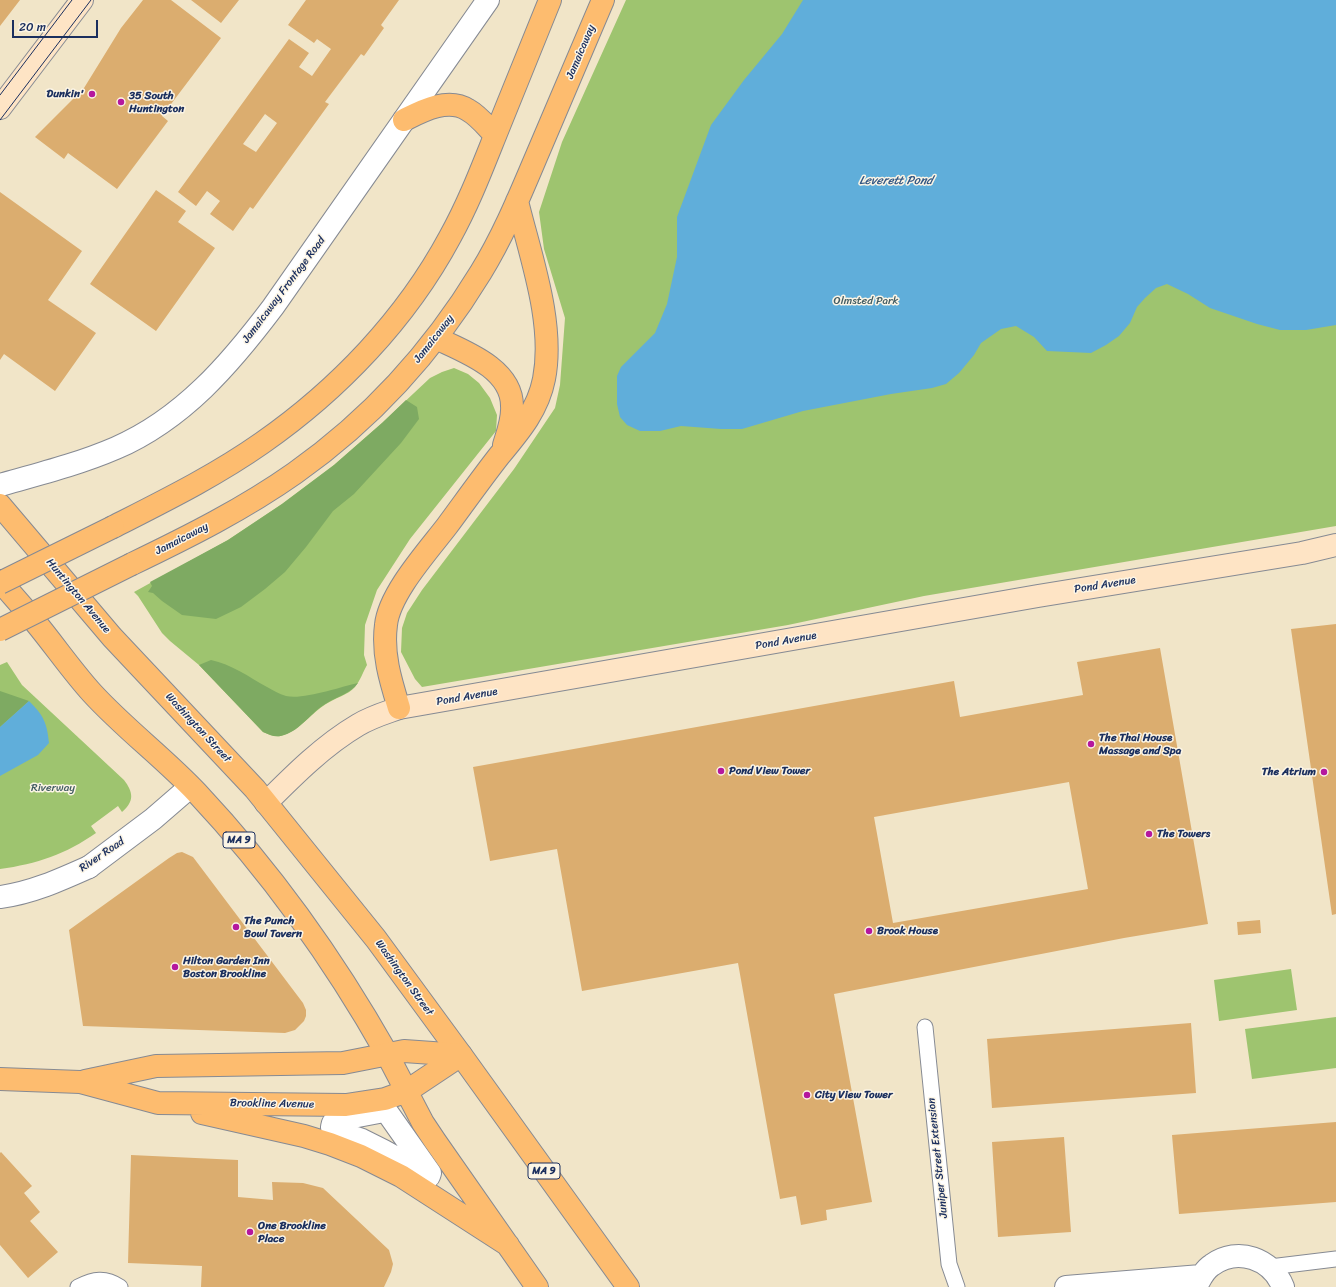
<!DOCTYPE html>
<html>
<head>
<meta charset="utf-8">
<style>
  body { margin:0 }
  #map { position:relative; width:1336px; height:1287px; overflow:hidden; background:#f1e5c8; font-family:Sriracha,sans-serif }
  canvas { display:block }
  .scale { position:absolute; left:12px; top:20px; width:86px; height:18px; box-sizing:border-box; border:2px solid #1b2f5e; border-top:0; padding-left:5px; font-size:12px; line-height:14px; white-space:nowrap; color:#1b2f5e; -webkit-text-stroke:3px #fcf5e5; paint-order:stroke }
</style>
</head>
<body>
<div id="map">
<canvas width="1336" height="1287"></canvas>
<div class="scale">20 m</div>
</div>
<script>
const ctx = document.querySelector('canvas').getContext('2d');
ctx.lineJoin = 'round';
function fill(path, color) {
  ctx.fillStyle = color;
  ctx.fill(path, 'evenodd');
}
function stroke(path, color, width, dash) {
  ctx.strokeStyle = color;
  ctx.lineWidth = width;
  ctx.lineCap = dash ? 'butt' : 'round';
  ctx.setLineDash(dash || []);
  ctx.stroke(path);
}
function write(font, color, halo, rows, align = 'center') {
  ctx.font = font + ' Sriracha,sans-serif';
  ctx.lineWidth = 3;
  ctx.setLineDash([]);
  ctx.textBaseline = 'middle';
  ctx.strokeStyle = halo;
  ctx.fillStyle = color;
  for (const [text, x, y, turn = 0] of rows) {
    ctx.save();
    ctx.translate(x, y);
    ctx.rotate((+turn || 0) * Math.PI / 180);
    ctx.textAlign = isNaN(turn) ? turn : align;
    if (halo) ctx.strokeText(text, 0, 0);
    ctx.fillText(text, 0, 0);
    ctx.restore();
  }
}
fill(new Path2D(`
  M 626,0 L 1336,0 L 1336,526 L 924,596 L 788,625 L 422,687 L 415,679 L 401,652 L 402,628 L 407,613 L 422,590 L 514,469 L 555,408 L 560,385 L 565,318 L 544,249 L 539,212 L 562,142 Z
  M 454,368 L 468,374 L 479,383 L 490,398 L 497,415 L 496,431 L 410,539 L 377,590 L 365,625 L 364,655 L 367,665 C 363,672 360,681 355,687 C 348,695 335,698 326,704 C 311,713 300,730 284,735 C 276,738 270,735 263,732 L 199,665 L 170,641 L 162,633 L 138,596 L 134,592 L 228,540 L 282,504 L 334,465 L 382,423 L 430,378 L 442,372 Z
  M 7,662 L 22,685 L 124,780 C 133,792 135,801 122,812 L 118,806 L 91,826 L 96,833 C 66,854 37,864 0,869 L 0,665 Z
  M 1291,969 L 1297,1010 L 1219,1021 L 1214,980 Z
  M 1336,1017 L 1336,1068 L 1252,1079 L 1245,1029 Z`), '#9ec46f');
fill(new Path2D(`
  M 406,400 L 417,407 L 419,419 L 401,443 L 354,494 L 333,511 L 306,547 L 285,572 L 265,589 L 241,607 L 216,619 L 182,615 L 162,601 L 153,593 L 148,592 L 152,586 L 150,582 L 228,540 L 282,504 L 334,465 L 382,423 Z
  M 211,660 C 231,664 249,677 267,687 C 273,690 279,694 286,696 C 303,700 340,687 358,683 C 350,694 338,696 327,703 C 311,712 301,730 284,735 C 276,738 270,735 263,732 L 199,665 Z
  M 0,691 L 29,701 L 0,727 Z`), '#7eaa62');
fill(new Path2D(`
  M 803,0 L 1336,0 L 1336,325 L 1306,330 L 1280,330 L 1257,324 L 1210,308 L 1188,294 L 1167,284 L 1156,288 L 1145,298 L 1137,307 L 1130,323 L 1119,336 L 1106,345 L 1091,353 L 1047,351 L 1034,337 L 1016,326 L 1001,329 L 981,343 L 974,355 L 959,373 L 946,384 L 932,388 L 891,394 L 803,411 L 742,429 L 721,429 L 681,426 L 660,431 L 640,431 L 627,425 L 620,417 L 617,404 L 617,376 L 621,367 L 655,333 L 667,304 L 677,257 L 677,217 L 711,125 L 744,80 L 782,34 Z
  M 29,701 C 44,716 47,723 49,743 L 38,755 L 0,776 L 0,727 Z`), '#60aeda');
fill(new Path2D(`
  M 0,0 L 20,0 L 0,26 Z
  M 143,0 L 171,0 L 221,38 L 162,116 L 168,121 L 117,189 L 68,153 L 64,159 L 35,137 L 84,88 L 121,28 Z
  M 191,0 L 239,0 L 221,23 Z
  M 306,0 L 399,0 L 381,25 L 384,28 L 364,56 L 361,54 L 325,102 L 329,104 L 253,209 L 250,207 L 233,231 L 210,214 L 220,201 L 207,191 L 196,206 L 178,192 L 289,39 L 309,53 L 299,67 L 312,76 L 331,49 L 317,39 L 314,43 L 288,25 ZM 265,114 L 277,123 L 256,152 L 243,144 Z
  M 156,190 L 186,211 L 178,222 L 215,248 L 156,331 L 90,284 Z
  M 0,192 L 82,251 L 48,300 L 96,333 L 55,391 L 4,354 L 0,360 Z
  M 1336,624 L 1336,914 L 1332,915 L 1291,629 Z
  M 1160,648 L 1208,924 L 1124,938 L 834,994 L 872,1202 L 826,1210 L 827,1220 L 801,1225 L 796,1196 L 780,1199 L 738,963 L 582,991 L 557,849 L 490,861 L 473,767 L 954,681 L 960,717 L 1083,695 L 1077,662 ZM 1069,782 L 1088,889 L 893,923 L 874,817 Z
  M 182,852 L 193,857 L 303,1003 L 306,1010 L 306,1016 L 304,1021 L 295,1030 L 285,1033 L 83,1026 L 69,930 L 169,858 L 177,853 Z
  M 1260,920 L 1261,933 L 1238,935 L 1237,922 Z
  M 1191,1023 L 1196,1093 L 992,1108 L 987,1039 Z
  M 1336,1122 L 1336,1202 L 1179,1214 L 1172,1135 Z
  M 1064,1137 L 1071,1232 L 998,1237 L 992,1142 Z
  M 1,1152 L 32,1186 L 24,1193 L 40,1212 L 30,1221 L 58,1252 L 28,1278 L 0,1245 L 0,1153 Z
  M 131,1155 L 238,1160 L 238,1197 L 273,1200 L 272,1182 L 303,1183 L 323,1188 L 389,1250 L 393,1264 L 391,1272 L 384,1287 L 201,1287 L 202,1266 L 128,1263 Z`), '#dbad6f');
const service = new Path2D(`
  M 925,1027 L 949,1264 L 957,1287
  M 1270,1267 L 1336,1259
  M 78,1287 C 94,1279 105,1277 120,1287`);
const pedestrian = new Path2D(`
  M 89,867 L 153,819 L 190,787
  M 384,1111 L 387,1112 L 430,1173 L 429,1176 L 426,1176 L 402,1161 L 384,1151 L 362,1140 L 335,1131 L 332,1127 L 333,1123 L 337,1120 Z`);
const minor = new Path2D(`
  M 0,485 C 39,474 79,464 116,448 C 183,419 230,364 273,307 L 488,0
  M 0,897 C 31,893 60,880 89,867
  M 1066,1287 L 1201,1276
  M 1196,1287 C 1200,1279 1204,1270 1212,1265 C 1238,1246 1272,1259 1283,1287`);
const secondary = new Path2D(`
  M 0,108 L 82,0
  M 266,803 C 294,775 324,745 358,725 C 371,717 385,713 399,708 L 1038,596 L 1302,553 L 1336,545`);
const primary = new Path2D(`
  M 0,505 L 112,637 L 255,789 L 376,939 L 461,1055
  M 0,581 C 12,595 25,609 36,623 C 55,646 72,671 92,693 C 125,729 164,758 197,793 C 271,872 334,960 387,1054`);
const trunk = new Path2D(`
  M 404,120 C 422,111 448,97 468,110 C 479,116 487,127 495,135
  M 436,338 C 463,351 512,368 512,406 C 513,419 508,432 504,445
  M 113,527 C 164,501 215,476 262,443 C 338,390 406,319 450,237 C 470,201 484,163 499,126 C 516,84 533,42 550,0
  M 132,564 C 188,537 244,509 295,473 C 370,420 433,351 481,272 C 505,233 522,190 540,148 C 561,98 582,49 603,0
  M 399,708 C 391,682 382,654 386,625 C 389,594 427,552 447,526 C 464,503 481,479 499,456 C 519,432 538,410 544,379 C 555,323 530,255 517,201
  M 387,1054 L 423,1123 L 435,1141 L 537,1287
  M 461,1055 L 628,1287
  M 0,1079 L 80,1082 L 158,1103 L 346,1105 L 385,1099 L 407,1091 L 461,1055
  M 85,1081 L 156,1066 L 343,1063 L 404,1051 L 461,1055
  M 202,1113 L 304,1136 L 330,1144 L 361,1156 L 401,1176 L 508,1245`);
stroke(service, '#868a93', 17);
stroke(pedestrian, '#868a93', 24);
stroke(minor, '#868a93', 24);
stroke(secondary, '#868a93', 24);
stroke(primary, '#868a93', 24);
stroke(trunk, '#868a93', 24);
stroke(service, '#fff', 15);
stroke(pedestrian, '#fff', 22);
stroke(minor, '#fff', 22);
stroke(secondary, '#fee4c5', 22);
stroke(primary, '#fdbc6f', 22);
stroke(trunk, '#fdbc6f', 22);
stroke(new Path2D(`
  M 0,95 L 72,0
  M 0,120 L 91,0`), '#1b2f5e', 1);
const trunkBridge = new Path2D(`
  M 0,583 L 113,527
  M 0,630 L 132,564`);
stroke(trunkBridge, '#868a93', 24, []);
stroke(trunkBridge, '#fdbc6f', 22);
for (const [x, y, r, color] of [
  [92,94,4,"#b5179e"],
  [121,102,4,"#b5179e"],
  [1091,744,4,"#b5179e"],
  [721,771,4,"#b5179e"],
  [1324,772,4,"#b5179e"],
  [1149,834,4,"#b5179e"],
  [236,927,4,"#b5179e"],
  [869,931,4,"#b5179e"],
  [175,967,4,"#b5179e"],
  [807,1095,4,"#b5179e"],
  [250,1232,4,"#b5179e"]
]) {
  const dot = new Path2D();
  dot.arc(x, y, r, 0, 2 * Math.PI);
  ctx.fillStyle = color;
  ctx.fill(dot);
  stroke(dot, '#fcf5e5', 1.5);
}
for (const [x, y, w] of [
  [239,840,32],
  [544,1171,32]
]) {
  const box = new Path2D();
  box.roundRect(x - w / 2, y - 8, w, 16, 3);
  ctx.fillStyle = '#fcf5e5';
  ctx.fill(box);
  stroke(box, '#1b2f5e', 1);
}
write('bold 10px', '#1b2f5e', null, [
  ["MA 9",239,840],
  ["MA 9",544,1171]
]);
write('11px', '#1b2f5e', '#fcf5e5', [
  ["Jamaicaway",581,52,-67],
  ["Jamaicaway Frontage Road",284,290,-53],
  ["Jamaicaway",434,339,-52],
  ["Jamaicaway",182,539,-27],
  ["Pond Avenue",1105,585,-9],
  ["Huntington Avenue",78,596,50],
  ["Pond Avenue",786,641,-10],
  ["Pond Avenue",467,697,-10],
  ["Washington Street",198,728,47],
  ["River Road",102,855,-34],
  ["Washington Street",404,978,54],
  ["Brookline Avenue",272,1104,1],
  ["Juniper Street Extension",938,1158,-96]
]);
write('bold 11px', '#1b2f5e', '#fcf5e5', [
  ["Dunkin'",84,94,"right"],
  ["35 South",129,96],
  ["Huntington",129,109],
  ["The Thai House",1099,738],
  ["Massage and Spa",1099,751],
  ["Pond View Tower",729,771],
  ["The Atrium",1316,772,"right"],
  ["The Towers",1157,834],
  ["The Punch",244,921],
  ["Bowl Tavern",244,934],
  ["Brook House",877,931],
  ["Hilton Garden Inn",183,961],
  ["Boston Brookline",183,974],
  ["City View Tower",815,1095],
  ["One Brookline",258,1226],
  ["Place",258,1239]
], 'left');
write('11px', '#425c63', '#fcf5e5', [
  ["Olmsted Park",866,301],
  ["Riverway",53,788]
]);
write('italic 12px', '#305583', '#fcf5e5', [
  ["Leverett Pond",896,181]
]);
</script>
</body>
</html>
